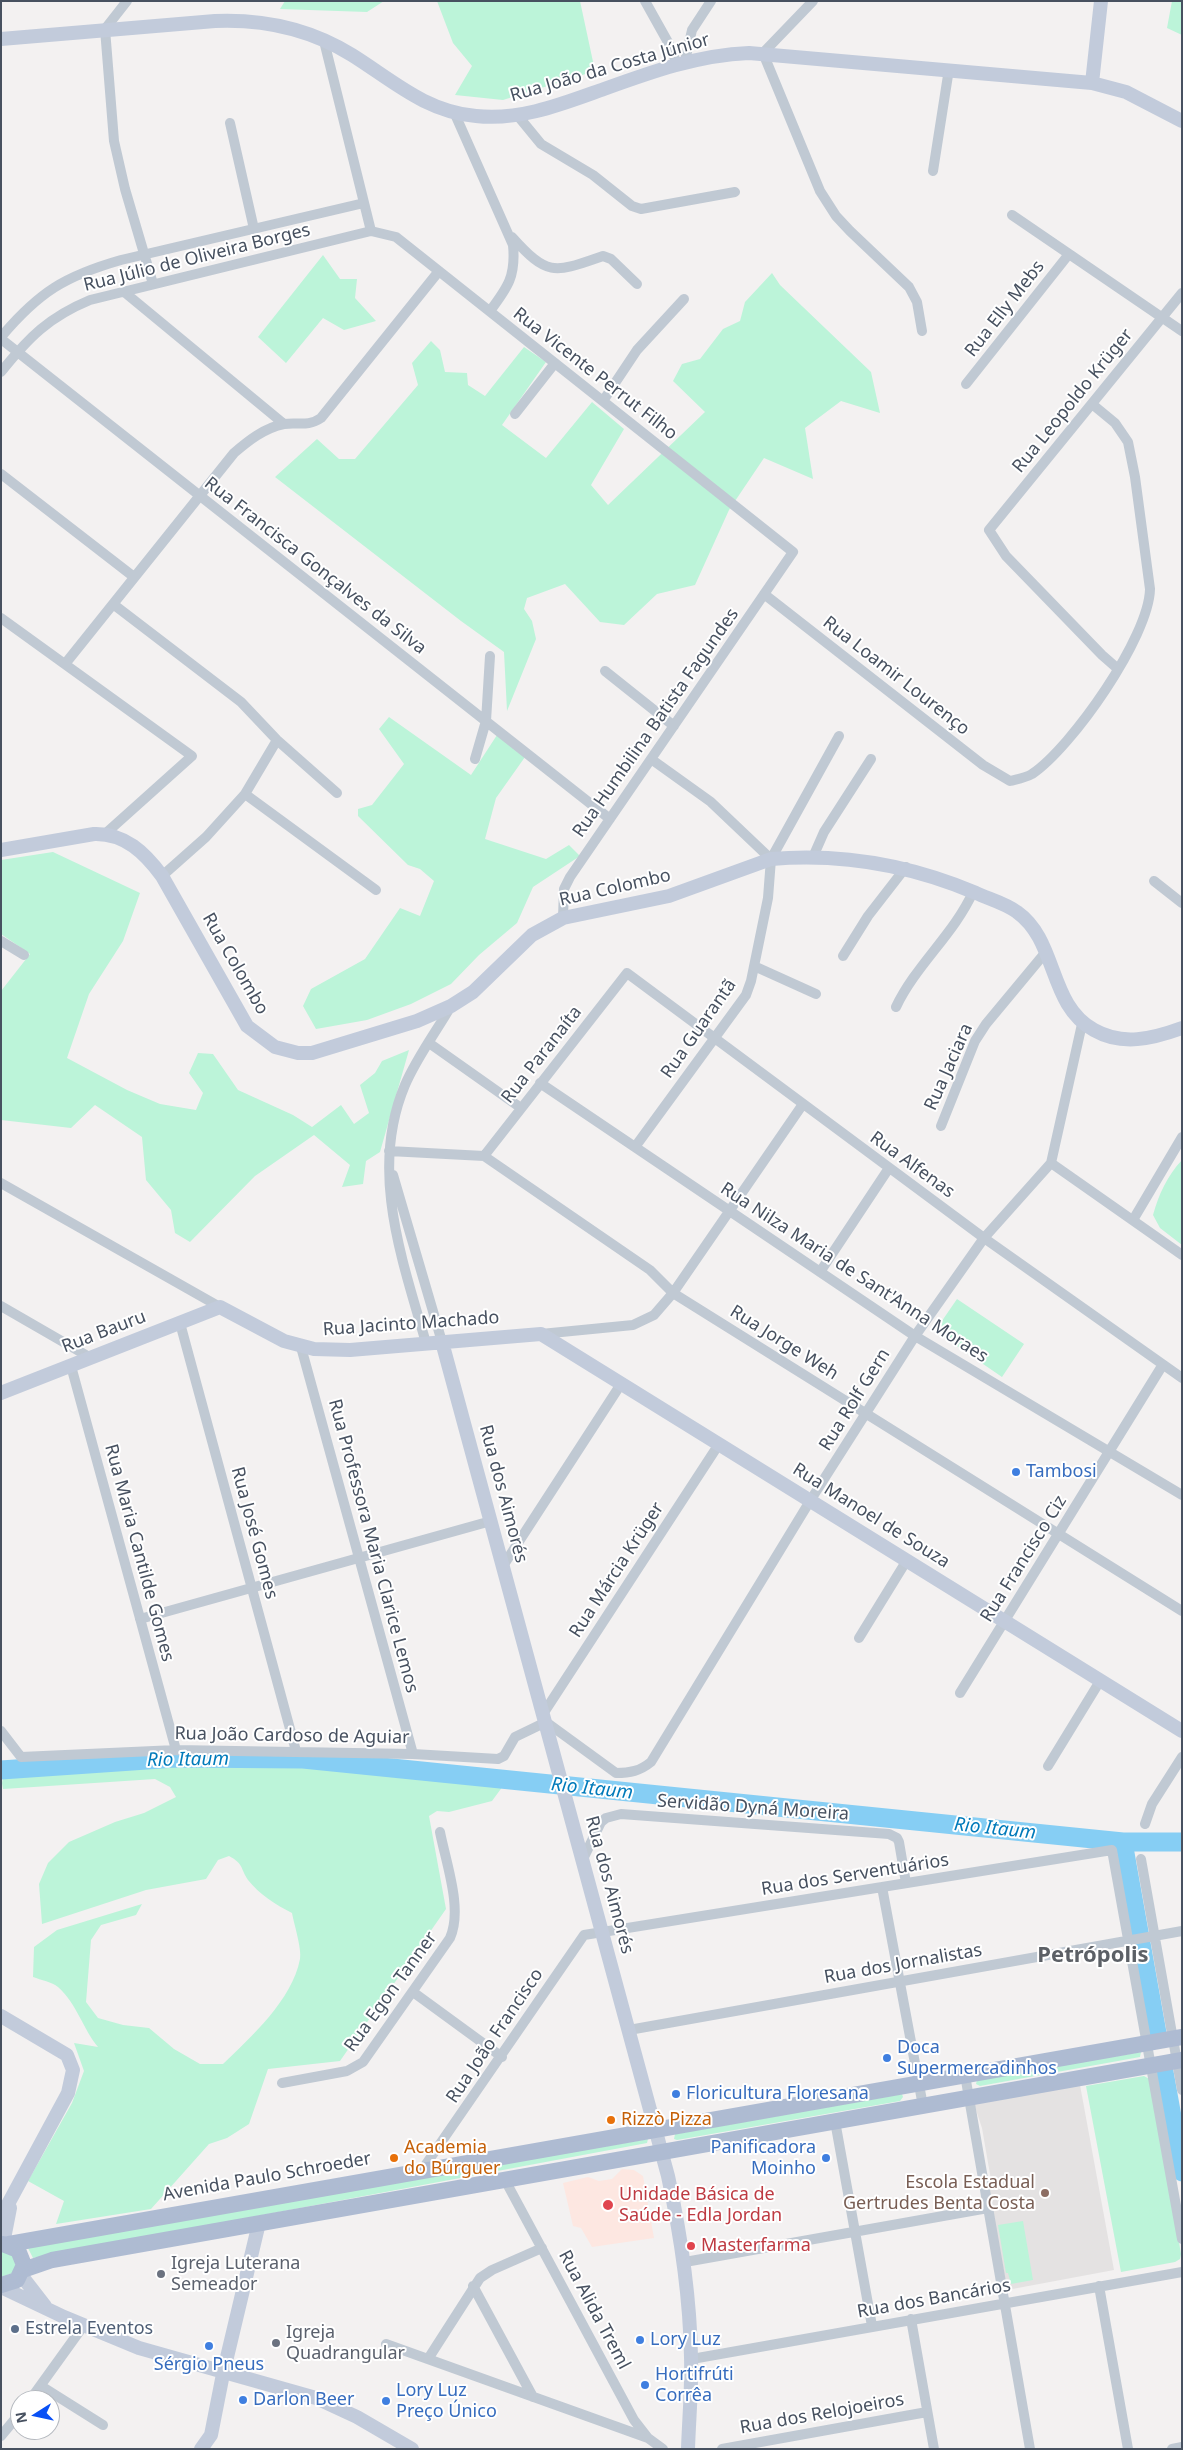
<!DOCTYPE html>
<html>
<head>
<meta charset="utf-8">
<style>
  body { margin:0 }
  #map { position:relative; width:1183px; height:2450px; overflow:hidden; background:#f3f1f1; font-family:"Noto Sans",sans-serif }
  canvas { display:block }
  .frame { position:absolute; inset:0; border:2px solid #475160; pointer-events:none }
  .north { position:absolute; left:10px; top:2390px; width:50px; height:50px; box-sizing:border-box; background:#fff; border:1px solid #b5b9bf; border-radius:50%; rotate:260deg; font-size:14px; font-weight:700; line-height:20px; text-align:center; color:#475160 }
  .north::after { content:''; display:block; margin:auto; width:18px; height:22px; background:#0950f5; clip-path:polygon(50% 0,100% 100%,50% 72%,0 100%) }
</style>
</head>
<body>
<div id="map">
<canvas width="1183" height="2450"></canvas>
<div class="frame"></div>
<div class="north">N</div>
</div>
<script>
const ctx = document.querySelector('canvas').getContext('2d');
ctx.lineJoin = 'round';
function fill(path, color) {
  ctx.fillStyle = color;
  ctx.fill(path, 'evenodd');
}
function stroke(path, color, width, dash) {
  ctx.strokeStyle = color;
  ctx.lineWidth = width;
  ctx.lineCap = dash ? 'butt' : 'round';
  ctx.setLineDash(dash || []);
  ctx.stroke(path);
}
function write(font, color, halo, rows, align = 'center') {
  ctx.font = font + ' "Noto Sans",sans-serif';
  ctx.lineWidth = 4;
  ctx.setLineDash([]);
  ctx.textBaseline = 'middle';
  ctx.strokeStyle = halo;
  ctx.fillStyle = color;
  for (const [text, x, y, turn = 0] of rows) {
    ctx.save();
    ctx.translate(x, y);
    ctx.rotate((+turn || 0) * Math.PI / 180);
    ctx.textAlign = isNaN(turn) ? turn : align;
    if (halo) ctx.strokeText(text, 0, 0);
    ctx.fillText(text, 0, 0);
    ctx.restore();
  }
}
fill(new Path2D(`
  M 1080,2085 L 1114,2270 L 1007,2290 L 988,2183 L 991,2180 L 982,2128 L 974,2104 Z`), '#e4e2e2');
fill(new Path2D(`
  M 622,2169 L 634,2170 L 643,2176 L 654,2238 L 592,2247 L 581,2228 L 573,2226 L 563,2183 L 588,2177 L 599,2181 L 612,2179 Z`), '#fde7e1');
fill(new Path2D(`
  M 285,1 L 384,1 L 367,12 L 280,9 Z
  M 437,1 L 580,1 L 595,71 L 503,100 L 455,95 L 472,66 L 453,43 Z
  M 1172,1 L 1182,1 L 1182,35 L 1167,28 Z
  M 323,255 L 340,279 L 357,279 L 355,298 L 376,321 L 344,330 L 323,318 L 286,363 L 258,337 Z
  M 772,273 L 780,285 L 871,372 L 880,413 L 841,401 L 805,428 L 813,479 L 764,458 L 729,510 L 695,585 L 657,594 L 624,625 L 600,622 L 565,584 L 527,598 L 524,609 L 532,621 L 536,639 L 507,711 L 504,652 L 461,621 L 275,477 L 317,439 L 339,459 L 355,459 L 418,385 L 412,363 L 431,341 L 440,350 L 445,372 L 467,373 L 468,385 L 485,396 L 524,347 L 546,362 L 502,425 L 546,458 L 592,402 L 624,429 L 591,485 L 608,505 L 705,412 L 673,381 L 682,364 L 700,359 L 723,329 L 740,321 L 745,302 Z
  M 389,717 L 471,775 L 497,735 L 525,757 L 496,798 L 485,839 L 546,859 L 569,845 L 580,856 L 533,887 L 517,923 L 479,955 L 451,984 L 411,1004 L 367,1020 L 316,1029 L 303,1006 L 311,989 L 365,959 L 400,908 L 420,916 L 434,881 L 420,869 L 408,865 L 358,816 L 358,809 L 372,805 L 404,764 L 379,729 Z
  M 53,852 L 140,893 L 123,941 L 89,994 L 67,1058 L 127,1090 L 160,1104 L 196,1110 L 203,1093 L 189,1073 L 198,1053 L 213,1054 L 238,1090 L 293,1115 L 312,1127 L 341,1105 L 354,1124 L 369,1113 L 360,1085 L 375,1073 L 382,1061 L 409,1050 L 380,1152 L 366,1161 L 363,1184 L 342,1187 L 350,1165 L 314,1135 L 255,1176 L 190,1242 L 175,1233 L 171,1210 L 146,1180 L 142,1137 L 95,1105 L 71,1128 L 1,1120 L 1,991 L 30,954 L 1,934 L 1,860 Z
  M 1182,1160 L 1182,1245 L 1160,1228 L 1153,1215 C 1159,1194 1167,1176 1182,1160 Z
  M 957,1299 L 1024,1344 L 1002,1377 L 935,1331 Z
  M 176,1762 L 358,1768 L 473,1781 L 476,1785 L 503,1786 L 492,1801 L 449,1812 L 437,1811 L 429,1816 L 446,1909 L 340,2061 L 268,2069 L 249,2124 L 227,2138 L 209,2144 L 151,2209 L 56,2224 L 64,2201 L 28,2181 L 72,2103 L 84,2071 L 74,2043 L 98,2047 C 83,2029 77,2004 58,1987 C 52,1982 41,1980 33,1977 L 34,1947 L 57,1930 L 142,1904 L 136,1915 L 101,1925 L 91,1940 L 86,2002 L 98,2018 L 123,2025 L 149,2028 L 174,2049 L 200,2064 L 223,2064 C 252,2036 292,2000 300,1959 C 302,1949 294,1924 292,1913 C 276,1905 259,1894 248,1880 C 240,1868 244,1864 229,1856 L 218,1860 L 206,1879 L 146,1890 L 42,1924 L 39,1884 L 48,1863 L 69,1842 L 115,1822 L 144,1813 L 176,1797 L 170,1787 L 155,1779 L 3,1789 L 2,1783 L 4,1774 Z
  M 1141,2052 L 1140,2057 L 980,2086 L 976,2084 L 977,2080 Z
  M 1144,2076 L 1151,2080 L 1181,2254 L 1180,2259 L 1175,2262 L 1121,2272 L 1086,2086 Z
  M 902,2094 L 903,2097 L 900,2101 L 677,2140 L 674,2139 L 675,2134 Z
  M 648,2139 L 647,2143 L 33,2258 L 27,2246 Z
  M 1023,2221 L 1033,2280 L 1011,2284 L 1008,2273 L 1006,2273 L 998,2225 Z
  M 1,2250 L 8,2250 L 17,2260 L 13,2273 L 1,2277 Z`), '#bcf4d9');
stroke(new Path2D(`
  M 1,1770 L 176,1758 L 303,1759 L 1123,1842 L 1182,1842
  M 1123,1842 L 1157,2033
  M 1164,2072 L 1182,2172`), '#86cef4', 19);
stroke(new Path2D(`
  M 127,1 L 105,29 L 114,141 L 125,189 L 153,284
  M 645,1 L 669,44 L 677,64
  M 813,1 L 763,53 L 820,191 L 836,216 L 850,231 L 909,287 L 917,302 L 922,331
  M 324,41 L 371,231
  M 685,61 L 692,30 L 711,1
  M 454,112 L 513,245 C 516,276 508,287 490,311
  M 518,116 L 541,144 L 593,175 L 632,206 L 641,209 L 735,192
  M 230,123 L 254,229
  M 933,171 L 949,69
  M 1012,215 L 1182,331
  M 512,237 C 548,277 554,273 603,256 L 611,259 L 637,284
  M 123,291 L 284,424
  M 1,337 C 39,292 65,276 121,260 L 364,203
  M 1,339 L 610,819
  M 1,372 C 29,337 49,317 90,300 L 371,231 L 396,237 L 793,552 L 570,877 L 564,889 L 563,918
  M 966,384 L 1069,254
  M 603,401 L 637,350 L 684,299
  M 515,414 L 555,363
  M 1,474 L 134,577
  M 764,594 L 983,765 L 1010,781 C 1018,779 1025,778 1032,774 C 1072,747 1149,637 1150,589 L 1135,477 L 1128,442 L 1115,423 L 1092,404
  M 113,604 L 241,702 L 277,740 L 337,793
  M 1,618 L 192,756 L 105,834
  M 65,664 L 234,453 C 248,441 264,428 284,424 C 298,422 308,427 321,418 L 439,271
  M 1118,669 L 1102,655 L 1006,556 L 989,530 L 1182,293
  M 605,671 L 674,726
  M 475,759 L 486,721 L 490,656
  M 651,759 L 711,802 L 771,859
  M 245,794 L 376,890
  M 813,857 L 824,832 L 871,759
  M 162,876 L 206,837 L 245,794 L 277,740
  M 1154,881 L 1182,903
  M 1,941 L 24,955
  M 843,956 L 868,916 L 906,867
  M 754,966 L 816,994
  M 896,1007 C 916,965 954,934 973,892
  M 429,1043 L 521,1108
  M 540,1083 L 915,1336 L 1182,1495
  M 941,1126 L 975,1041 L 986,1024 L 1045,953
  M 635,1147 L 746,995 L 751,981 L 768,898 L 771,859 L 839,736
  M 389,1151 L 484,1156 L 650,1270 L 673,1293 L 1182,1611
  M 484,1156 L 627,973 L 984,1238 L 1182,1378
  M 1051,1163 L 1182,1255
  M 393,1175 L 442,1342
  M 1,1183 L 220,1307
  M 1133,1220 L 1182,1137
  M 820,1272 L 889,1168
  M 1,1306 L 91,1358
  M 180,1323 L 296,1751
  M 541,1334 L 633,1325 L 654,1315 L 673,1293 L 803,1104
  M 426,1343 C 402,1259 369,1170 405,1085 C 417,1057 436,1032 451,1006
  M 301,1347 L 413,1754
  M 71,1366 L 176,1750
  M 503,1566 L 621,1384
  M 140,1619 L 491,1521
  M 859,1638 L 907,1560
  M 960,1693 L 1162,1366
  M 543,1714 L 719,1444
  M 1,1731 L 21,1757 L 176,1750 L 413,1754 L 498,1759 L 504,1756 L 515,1737 L 546,1722 L 616,1773 C 630,1773 640,1771 651,1762 L 810,1501 L 915,1336 L 984,1238 L 1051,1163 L 1082,1024
  M 1048,1766 L 1100,1681
  M 1145,1824 L 1152,1804 L 1182,1757
  M 583,1859 L 601,1822 L 606,1818 L 621,1814 L 889,1834 L 897,1838 L 899,1842 L 906,1883
  M 1141,1859 L 1182,2090
  M 882,1887 L 923,2106
  M 413,1992 L 502,2057
  M 629,2030 L 1182,1931
  M 965,2075 L 1030,2449
  M 282,2083 L 347,2071 L 363,2062 L 450,1938 C 463,1909 446,1863 440,1832
  M 835,2121 L 872,2326
  M 422,2170 L 584,1935 L 1112,1850 L 1182,2239
  M 505,2180 L 634,2420 L 648,2438 L 663,2449
  M 685,2262 L 988,2208
  M 473,2286 L 533,2397
  M 1099,2286 L 1128,2449
  M 911,2319 L 934,2449
  M 386,2344 L 648,2438
  M 428,2359 L 480,2278 L 492,2270 L 542,2248
  M 692,2359 L 1182,2272
  M 41,2386 L 103,2425
  M 30,2400 L 84,2325
  M 1,2436 L 20,2413
  M 722,2449 L 927,2412
  M 1172,2449 L 1182,2447`), '#c0c9d3', 10);
stroke(new Path2D(`
  M 1,39 L 215,21 C 263,19 310,29 352,55 C 392,80 426,112 476,116 C 520,121 562,104 604,89 C 651,72 698,55 749,53 L 1092,83 L 1126,92 L 1182,121
  M 1092,83 L 1101,1
  M 1,850 L 94,834 C 125,833 145,853 162,876 L 247,1026 L 275,1047 L 298,1053 L 312,1053 L 417,1021 L 451,1006 L 473,992 L 532,935 L 563,918 L 669,896 L 771,859 C 842,853 910,865 976,893 C 989,899 1005,903 1017,912 C 1058,941 1048,1005 1094,1030 C 1122,1046 1152,1039 1182,1028
  M 442,1342 L 668,2176 C 681,2236 690,2296 691,2357 C 692,2388 689,2418 688,2449
  M 1,1393 L 220,1307 L 284,1341 L 314,1349 L 350,1350 L 541,1334 L 1182,1731
  M 1,2016 L 67,2055 L 73,2070 L 68,2093 L 1,2217
  M 3,2244 L 10,2208
  M 21,2275 L 45,2306
  M 1,2287 L 64,2317 L 139,2348 L 316,2398 L 357,2417 L 412,2449
  M 201,2449 L 211,2435 L 223,2374 L 259,2223`), '#c2cbdb', 14);
stroke(new Path2D(`
  M 9,2244 L 1182,2037
  M 23,2270 L 52,2260 L 1182,2060
  M 1,2285 L 17,2280 L 24,2265 L 18,2250 L 3,2244`), '#aebbd2', 16);
for (const [x, y, r, color] of [
  [1016,1472,5,"#3f7fe0"],
  [887,2058,5,"#3f7fe0"],
  [676,2094,5,"#3f7fe0"],
  [611,2120,5,"#e8710a"],
  [394,2158,5,"#e8710a"],
  [826,2158,5,"#3f7fe0"],
  [1045,2193,5,"#8d6e63"],
  [608,2205,6,"#e0444e"],
  [691,2246,5,"#e0444e"],
  [161,2274,5,"#6b7280"],
  [15,2329,5,"#5c6f8a"],
  [640,2340,5,"#3f7fe0"],
  [276,2343,5,"#6b7280"],
  [209,2346,5,"#3f7fe0"],
  [645,2385,5,"#3f7fe0"],
  [243,2400,5,"#3f7fe0"],
  [386,2401,5,"#3f7fe0"]
]) {
  const dot = new Path2D();
  dot.arc(x, y, r, 0, 2 * Math.PI);
  ctx.fillStyle = color;
  ctx.fill(dot);
  stroke(dot, '#fff', 2);
}
write('18px', '#475160', '#fff', [
  ["Rua João da Costa Júnior",610,68,-16],
  ["Rua Júlio de Oliveira Borges",197,258,-14],
  ["Rua Elly Mebs",1005,309,-52],
  ["Rua Vicente Perrut Filho",595,374,38],
  ["Rua Leopoldo Krüger",1073,401,-51],
  ["Rua Francisca Gonçalves da Silva",315,566,38],
  ["Rua Loamir Lourenço",896,676,38],
  ["Rua Humbilina Batista Fagundes",656,723,-55],
  ["Rua Colombo",615,888,-13],
  ["Rua Colombo",235,964,60],
  ["Rua Guarantã",699,1029,-55],
  ["Rua Paranaíta",542,1055,-52],
  ["Rua Jaciara",949,1067,-66],
  ["Rua Alfenas",912,1165,36],
  ["Rua Nilza Maria de Sant'Anna Moraes",854,1273,33],
  ["Rua Jacinto Machado",411,1324,-4],
  ["Rua Bauru",104,1332,-21],
  ["Rua Jorge Weh",784,1343,32],
  ["Rua Rolf Gern",855,1400,-58],
  ["Rua dos Aimorés",503,1494,75],
  ["Rua Manoel de Souza",871,1516,32],
  ["Rua José Gomes",254,1533,75],
  ["Rua Professora Maria Clarice Lemos",373,1546,75],
  ["Rua Maria Cantilde Gomes",139,1553,75],
  ["Rua Francisco Ciz",1024,1559,-58],
  ["Rua Márcia Krüger",617,1570,-57],
  ["Rua João Cardoso de Aguiar",292,1736,1],
  ["Servidão Dyná Moreira",753,1808,4],
  ["Rua dos Serventuários",855,1875,-9],
  ["Rua dos Aimorés",609,1885,75],
  ["Rua dos Jornalistas",903,1964,-10],
  ["Rua Egon Tanner",391,1992,-54],
  ["Rua João Francisco",495,2036,-56],
  ["Avenida Paulo Schroeder",267,2177,-10],
  ["Rua dos Bancários",934,2299,-10],
  ["Rua Alida Treml",594,2310,62],
  ["Rua dos Relojoeiros",822,2414,-10]
]);
write('18px', '#366cbe', '#fff', [
  ["Tambosi",1026,1472],
  ["Doca",897,2048],
  ["Supermercadinhos",897,2069],
  ["Floricultura Floresana",686,2094],
  ["Panificadora",816,2148,"right"],
  ["Moinho",816,2169,"right"],
  ["Lory Luz",650,2340],
  ["Sérgio Pneus",209,2365,"center"],
  ["Hortifrúti",655,2375],
  ["Corrêa",655,2396],
  ["Lory Luz",396,2391],
  ["Preço Único",396,2412],
  ["Darlon Beer",253,2400]
], 'left');
write('18px', '#c56008', '#fff', [
  ["Rizzò Pizza",621,2120],
  ["Academia",404,2148],
  ["do Búrguer",404,2169]
], 'left');
write('18px', '#785e54', '#fff', [
  ["Escola Estadual",1035,2183],
  ["Gertrudes Benta Costa",1035,2204]
], 'right');
write('18px', '#be3a42', '#fff', [
  ["Unidade Básica de",619,2195],
  ["Saúde - Edla Jordan",619,2216],
  ["Masterfarma",701,2246]
], 'left');
write('18px', '#5b616d', '#fff', [
  ["Igreja Luterana",171,2264],
  ["Semeador",171,2285],
  ["Igreja",286,2333],
  ["Quadrangular",286,2354]
], 'left');
write('18px', '#4e5e75', '#fff', [
  ["Estrela Eventos",25,2329]
], 'left');
write('italic 19px', '#007aba', '#fff', [
  ["Rio Itaum",188,1760,-1],
  ["Rio Itaum",592,1789,6],
  ["Rio Itaum",995,1829,6]
]);
write('bold 22px', '#5c6066', '#fff', [
  ["Petrópolis",1093,1956]
]);
</script>
</body>
</html>
